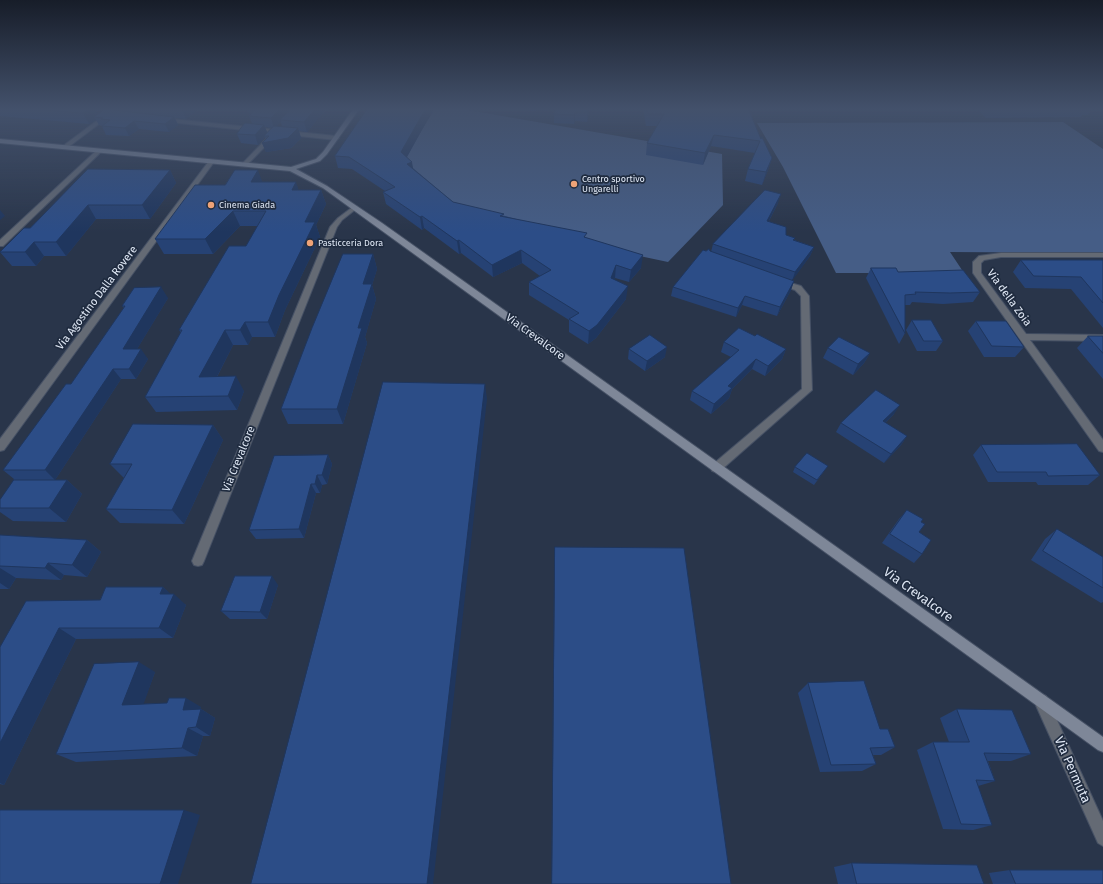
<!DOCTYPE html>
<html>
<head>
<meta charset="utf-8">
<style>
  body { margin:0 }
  canvas { display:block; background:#29354a }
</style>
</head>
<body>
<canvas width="1103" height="884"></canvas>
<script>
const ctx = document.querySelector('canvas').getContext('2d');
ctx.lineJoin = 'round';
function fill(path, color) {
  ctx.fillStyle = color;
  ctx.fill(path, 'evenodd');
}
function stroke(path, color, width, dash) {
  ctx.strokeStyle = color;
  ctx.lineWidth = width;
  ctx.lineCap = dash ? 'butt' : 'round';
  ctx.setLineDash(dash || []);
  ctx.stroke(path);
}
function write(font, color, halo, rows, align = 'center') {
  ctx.font = font + ' "Fira Sans",sans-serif';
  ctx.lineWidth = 3.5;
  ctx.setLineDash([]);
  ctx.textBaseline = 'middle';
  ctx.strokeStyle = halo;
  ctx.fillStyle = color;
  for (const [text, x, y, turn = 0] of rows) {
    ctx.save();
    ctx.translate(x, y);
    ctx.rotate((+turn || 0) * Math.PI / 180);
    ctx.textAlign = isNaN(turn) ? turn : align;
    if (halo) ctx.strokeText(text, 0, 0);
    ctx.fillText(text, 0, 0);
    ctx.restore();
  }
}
fill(new Path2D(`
  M 435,108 L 456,108 L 722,154 L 723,205 L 668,262 L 465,219 L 402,163 Z
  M 1063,122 L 1103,149 L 1103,253 L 950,252 L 964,273 L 836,273 L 783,167 L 757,123 Z`), '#455d86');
const street = new Path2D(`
  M 114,108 L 120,108 L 67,148 L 63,148 L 63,146 Z
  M 163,118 L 336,136 L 339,138 L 336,140 L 161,121 L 161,119 Z
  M 270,135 L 275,136 L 246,166 L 242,166 L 242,164 Z
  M 97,150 L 102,151 L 3,246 L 0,246 L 0,240 Z
  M 209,161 L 214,162 L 4,450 L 0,451 L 0,439 Z
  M 354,206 L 356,207 L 356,209 L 342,220 L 337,227 L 204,561 L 202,565 L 198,566 L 194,565 L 192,561 L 330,227 L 338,218 Z
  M 1001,253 L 1103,253 L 1103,257 L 1001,257 L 984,260 L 981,263 L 981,273 L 1026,334 L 1103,335 L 1103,341 L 1030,340 L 1103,440 L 1103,452 L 1099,451 L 973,273 L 973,262 L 979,256 Z
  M 777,280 L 780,280 L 801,286 L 809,296 L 812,390 L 720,471 L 716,472 L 712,471 L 711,468 L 712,465 L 802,389 L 801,296 L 795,290 L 777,284 Z
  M 1041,694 L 1046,696 L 1103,821 L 1103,846 L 1098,843 L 1034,701 L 1036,696 Z`);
const secondary = new Path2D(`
  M 354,108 L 360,108 L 327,154 L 320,161 L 296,169 L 327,186 L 382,223 L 1103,737 L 1103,752 L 1098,750 L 323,188 L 290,171 L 0,143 L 0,139 L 291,167 L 316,159 L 323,152 Z`);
stroke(street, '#465165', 2);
stroke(secondary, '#465165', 2);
fill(street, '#646a74');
fill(secondary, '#7e8798');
fill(new Path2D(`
  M 0,108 L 112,108 L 109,110 L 116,111 L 115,108 L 200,108 L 186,119 L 175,118 L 178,125 L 169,132 L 139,129 L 129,136 L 106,135 L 102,126 L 99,125 L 96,120 L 89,124 L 0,116 ZM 95,110 L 103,111 L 98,115 Z
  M 243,108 L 327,108 L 307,132 L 299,131 L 301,138 L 291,148 L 266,152 L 262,143 L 266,139 L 265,137 L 258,145 L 241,143 L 237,134 L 252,123 L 249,116 L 251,114 ZM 281,122 L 282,127 L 276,126 ZM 265,127 L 272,128 L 267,133 Z
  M 368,108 L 434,108 L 407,157 L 413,168 L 453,202 L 587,238 L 641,268 L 629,282 L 615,278 L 614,279 L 626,299 L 596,338 L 588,344 L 569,332 L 569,320 L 529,295 L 529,282 L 540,276 L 522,263 L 493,277 L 461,253 L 459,254 L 424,228 L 422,230 L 386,204 L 383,192 L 385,191 L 352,169 L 338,168 L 335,156 Z
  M 478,108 L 547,108 L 547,111 Z
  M 556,108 L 592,108 L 592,111 L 589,111 L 587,122 L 575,121 L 574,124 L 554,123 L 554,114 Z
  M 643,108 L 748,108 L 761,139 L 772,158 L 768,170 L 762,185 L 745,181 L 748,169 L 755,153 L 711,146 L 703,165 L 646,155 L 647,143 L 657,126 L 646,126 Z
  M 976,108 L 1092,108 L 1088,115 L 1082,115 L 1081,117 L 986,118 Z
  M 170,170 L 176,183 L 150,219 L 96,219 L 66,256 L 44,256 L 36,266 L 12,266 L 0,252 L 30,228 Z
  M 262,182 L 298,190 L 321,190 L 326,204 L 316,225 L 320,237 L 285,310 L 275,337 L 252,337 L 248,345 L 233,345 L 217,377 L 244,391 L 237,410 L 156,412 L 145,397 L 181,333 L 179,330 L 246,246 L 258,226 L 240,226 L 213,254 L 164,254 L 155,239 L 225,185 Z
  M 778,203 L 769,221 L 786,235 L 795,238 L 794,240 L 814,247 L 810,256 L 792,280 L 794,281 L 791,290 L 777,316 L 742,305 L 736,317 L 671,296 L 673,287 L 706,251 L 711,252 L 713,244 Z
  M 373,254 L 377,269 L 372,285 L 376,299 L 365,337 L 367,343 L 343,424 L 288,424 L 281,409 Z
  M 1021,260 L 1103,260 L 1103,328 L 1071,289 L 1025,288 L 1013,272 Z
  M 871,268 L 898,272 L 980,292 L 973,302 L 943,304 L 912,302 L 910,305 L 905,305 L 905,333 L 899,344 L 866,278 Z
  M 168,298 L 137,349 L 148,359 L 136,379 L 121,379 L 55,480 L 67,480 L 82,494 L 66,522 L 13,521 L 0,512 L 0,500 L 14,479 L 3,470 L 71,384 L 124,308 L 122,306 Z
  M 912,320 L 943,341 L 936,351 L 917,351 L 906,330 Z
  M 976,321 L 1024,347 L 1015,357 L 984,357 L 968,331 Z
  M 755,336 L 786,349 L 782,359 L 765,376 L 752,369 L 732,389 L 729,398 L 711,414 L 690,400 L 692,391 L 731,357 L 721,352 L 724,342 Z
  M 1088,336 L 1103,336 L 1103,379 L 1077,348 Z
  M 828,348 L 870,353 L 864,363 L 853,375 L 823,358 Z
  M 629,349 L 665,357 L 645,371 L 628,359 Z
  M 894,414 L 885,423 L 907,436 L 901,445 L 884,463 L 836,432 L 841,423 Z
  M 213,425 L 223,440 L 184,524 L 120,523 L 106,509 L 124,478 L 110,464 Z
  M 981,445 L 1100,475 L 1088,485 L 1038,485 L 1036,482 L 988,482 L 973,455 Z
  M 328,455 L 332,464 L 327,484 L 322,485 L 320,493 L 316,493 L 304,538 L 256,539 L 249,530 Z
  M 795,467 L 825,470 L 814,485 L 793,472 Z
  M 907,510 L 921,522 L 919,532 L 922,554 L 914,563 L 882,543 L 899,519 Z
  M 1057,529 L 1103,557 L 1103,602 L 1101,603 L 1031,560 L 1045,539 Z
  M 0,535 L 87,540 L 101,552 L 87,577 L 64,575 L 61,580 L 16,578 L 9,589 L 0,589 Z
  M 278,585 L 267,619 L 230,619 L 221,611 Z
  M 163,587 L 170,594 L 186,605 L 173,638 L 76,639 L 4,785 L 0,784 L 0,647 L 100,600 Z
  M 155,672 L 143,704 L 167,703 L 201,707 L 200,709 L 201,709 L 215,718 L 210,736 L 203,736 L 197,756 L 76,762 L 56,754 Z
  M 808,683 L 880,729 L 895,747 L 881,755 L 873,755 L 876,764 L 862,771 L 820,772 L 798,693 Z
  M 957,709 L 1031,754 L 1011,761 L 988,761 L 995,781 L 978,786 L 992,825 L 973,830 L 943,829 L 917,750 L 933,742 L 949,742 L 940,718 Z
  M 852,863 L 984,884 L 838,884 L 834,867 Z
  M 1010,870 L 1103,884 L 993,884 L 989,873 Z`), '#264274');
fill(new Path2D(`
  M 91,108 L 94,108 L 99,117 L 94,117 L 96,120 L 89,124 L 83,113 Z
  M 105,108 L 112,108 L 107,111 Z
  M 181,108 L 200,108 L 186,119 Z
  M 281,108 L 294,108 L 280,120 L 281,122 L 274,128 L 271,118 Z
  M 316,108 L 327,108 L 307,132 L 304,122 Z
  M 426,108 L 434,108 L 403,164 L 401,152 Z
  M 588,108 L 589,108 L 589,111 L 587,122 L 587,112 Z
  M 575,112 L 575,121 L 574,124 L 574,115 Z
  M 174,117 L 178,125 L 169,132 L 165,124 Z
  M 134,121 L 139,129 L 129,136 L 125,128 Z
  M 264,125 L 268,134 L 264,136 L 265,137 L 258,145 L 255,135 Z
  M 298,128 L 301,138 L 291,148 L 266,152 L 262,143 Z
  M 714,135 L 711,146 L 703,165 L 705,153 Z
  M 772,158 L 768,170 L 762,185 L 766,172 Z
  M 412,162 L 414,174 L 407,164 Z
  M 170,170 L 176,183 L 150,219 L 142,205 Z
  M 258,170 L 263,184 L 251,182 Z
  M 296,182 L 301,197 L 292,190 Z
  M 321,190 L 326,204 L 316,225 L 320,237 L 285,310 L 275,337 L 268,322 L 305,222 Z
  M 781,194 L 778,203 L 764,230 L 767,221 Z
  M 88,205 L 96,219 L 66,256 L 56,242 Z
  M 0,210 L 5,216 L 0,220 Z
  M 233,211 L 240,226 L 213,254 L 205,239 Z
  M 422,216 L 424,228 L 422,230 L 420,217 Z
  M 459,240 L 461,253 L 459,254 L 457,241 Z
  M 34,242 L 44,256 L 36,266 L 25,252 Z
  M 814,247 L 810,256 L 792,281 L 795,272 Z
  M 521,250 L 522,263 L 493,277 L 492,265 Z
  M 373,254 L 377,269 L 372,285 L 376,299 L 365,337 L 367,343 L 343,424 L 337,409 L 358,328 L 363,284 Z
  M 643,255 L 641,268 L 629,282 L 631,270 Z
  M 616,265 L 615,278 L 609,290 L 611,278 Z
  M 794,281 L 791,290 L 777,316 L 780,307 Z
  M 628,286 L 626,299 L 596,338 L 588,344 L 589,331 Z
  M 161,287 L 168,298 L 131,359 L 123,349 Z
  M 745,296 L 742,305 L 736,317 L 738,308 Z
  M 245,322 L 252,337 L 248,345 L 240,330 Z
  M 225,330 L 233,345 L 209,392 L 199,377 Z
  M 667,347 L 665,357 L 645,371 L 647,361 Z
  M 141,349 L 148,359 L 136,379 L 129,369 Z
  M 786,349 L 782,359 L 765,376 L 768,366 Z
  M 870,353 L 864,363 L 853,375 L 858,364 Z
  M 756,359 L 752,369 L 732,389 L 729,398 L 711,414 L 714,404 L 728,386 Z
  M 113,369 L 121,379 L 55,480 L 45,470 Z
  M 236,376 L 244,391 L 237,410 L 228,396 Z
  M 485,384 L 487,399 L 433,884 L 427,884 Z
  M 900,405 L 894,414 L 877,431 L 883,421 Z
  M 213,425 L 223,440 L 184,524 L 172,510 Z
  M 907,436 L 901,445 L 884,463 L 891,454 Z
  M 328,455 L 332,464 L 327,484 L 322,475 Z
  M 317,475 L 322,485 L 320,493 L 315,484 Z
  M 67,480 L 82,494 L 66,522 L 49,508 Z
  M 311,484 L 316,493 L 304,538 L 299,529 Z
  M 87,540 L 101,552 L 87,577 L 72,565 Z
  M 48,563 L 64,575 L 61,580 L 45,568 Z
  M 0,568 L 16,578 L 9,589 L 0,583 Z
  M 272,576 L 278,585 L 267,619 L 260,612 Z
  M 163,587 L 173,596 L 174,594 L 186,605 L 173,638 L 159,628 L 160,594 Z
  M 59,628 L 76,639 L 4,785 L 0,783 L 0,743 Z
  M 139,662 L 155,672 L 140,714 L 122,705 Z
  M 186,698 L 201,707 L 197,719 L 183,710 Z
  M 201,709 L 215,718 L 210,736 L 196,727 Z
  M 188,728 L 203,736 L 197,756 L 182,748 Z
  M 184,810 L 200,815 L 178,884 L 160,884 Z`), '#1f365e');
const building = new Path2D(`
  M 24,108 L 91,108 L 83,113 Z
  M 253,108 L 281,108 L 271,118 L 249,116 L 255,109 Z
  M 292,108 L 316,108 L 304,122 L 280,120 Z
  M 368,108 L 426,108 L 401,152 L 412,162 L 407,164 L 453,202 L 504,214 L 500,216 L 587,233 L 584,237 L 643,255 L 631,270 L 616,265 L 611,278 L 628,286 L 597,325 L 589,331 L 569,319 L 579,313 L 529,282 L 551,270 L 521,250 L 492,265 L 459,240 L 457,241 L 422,216 L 420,217 L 383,192 L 395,187 L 349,157 L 335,156 Z
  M 556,108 L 588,108 L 587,112 L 575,112 L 574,115 L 554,114 Z
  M 647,108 L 748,108 L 761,139 L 762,137 L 772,158 L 766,172 L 748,169 L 760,141 L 714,135 L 705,153 L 647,143 L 664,114 L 648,114 Z
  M 105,109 L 174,117 L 165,124 L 134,121 L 125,128 L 102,126 L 110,120 L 101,119 L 103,118 L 94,117 Z
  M 245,123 L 264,125 L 255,135 L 237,134 Z
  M 274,126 L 298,128 L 288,138 L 262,143 L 269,136 L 264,136 Z
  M 88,169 L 170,170 L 142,205 L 88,205 L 56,242 L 34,242 L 25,252 L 0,252 L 24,228 L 30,228 Z
  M 235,170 L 258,170 L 251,182 L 296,182 L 292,190 L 321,190 L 305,222 L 315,222 L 279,295 L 268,322 L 245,322 L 240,330 L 225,330 L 199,377 L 236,376 L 228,396 L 145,397 L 182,330 L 179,330 L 229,246 L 246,246 L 266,211 L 233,211 L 205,239 L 155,239 L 195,185 L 225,185 Z
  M 765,190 L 781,194 L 767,221 L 786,227 L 786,235 L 795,238 L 793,240 L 814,247 L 795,272 L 713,244 Z
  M 709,249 L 710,251 L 794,281 L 780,307 L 745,296 L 738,308 L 673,287 L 703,250 L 706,251 Z
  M 343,254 L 373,254 L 363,284 L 372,284 L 358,328 L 362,328 L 337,409 L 281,409 L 312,328 Z
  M 1021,260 L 1103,260 L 1103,303 L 1081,277 L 1034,276 Z
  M 871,268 L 896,268 L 898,272 L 963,270 L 980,292 L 950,293 L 915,292 L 916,294 L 905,295 L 905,333 Z
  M 161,287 L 123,349 L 141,349 L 129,369 L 113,369 L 45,470 L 3,470 L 66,384 L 71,384 L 125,306 L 122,306 L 134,288 Z
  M 912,320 L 931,320 L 943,341 L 924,341 Z
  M 976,321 L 1006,321 L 1024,347 L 992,346 Z
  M 739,328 L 755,336 L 757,334 L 786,349 L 768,366 L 756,359 L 728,386 L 732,388 L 714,404 L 692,391 L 739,350 L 724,342 Z
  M 650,335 L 667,347 L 647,361 L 629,349 Z
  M 1088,336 L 1103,336 L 1103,353 Z
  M 839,337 L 870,353 L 858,364 L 828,348 Z
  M 383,382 L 485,384 L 427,884 L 251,884 Z
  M 876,390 L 900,405 L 883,421 L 907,436 L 891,454 L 841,423 Z
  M 133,424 L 213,425 L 172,510 L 106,509 L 132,464 L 110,464 Z
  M 1077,444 L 1100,475 L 1048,476 L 1046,472 L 997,472 L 981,445 Z
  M 807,453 L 828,466 L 817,480 L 795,467 Z
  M 328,455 L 322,475 L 317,475 L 315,484 L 311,484 L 299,529 L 249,530 L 274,456 Z
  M 14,480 L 67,480 L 49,508 L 0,508 L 0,500 Z
  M 907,510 L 923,519 L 921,522 L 925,524 L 919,532 L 931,540 L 922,554 L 890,534 Z
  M 1057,529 L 1103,557 L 1103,588 L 1043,551 Z
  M 0,535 L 87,540 L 72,565 L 48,563 L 45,568 L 0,566 Z
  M 555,547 L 684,548 L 731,884 L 552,884 Z
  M 235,576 L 272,576 L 260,612 L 221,611 Z
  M 106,587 L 163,587 L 160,594 L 174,594 L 159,628 L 59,628 L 0,743 L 0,647 L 26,601 L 100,600 Z
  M 139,662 L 122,705 L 167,703 L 169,698 L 186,698 L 183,710 L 201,709 L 196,727 L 188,728 L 182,748 L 56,754 L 94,664 Z
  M 864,681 L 880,729 L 888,729 L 895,747 L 870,748 L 876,764 L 831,765 L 808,683 Z
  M 957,709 L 1012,710 L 1031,754 L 984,753 L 995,781 L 976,780 L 992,825 L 961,824 L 933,742 L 969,742 Z
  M 0,810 L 184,810 L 160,884 L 0,884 Z
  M 852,863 L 977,865 L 984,884 L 857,884 Z
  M 1010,870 L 1103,870 L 1103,884 L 1016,884 Z`);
fill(building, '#2c4d87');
stroke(building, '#1f365e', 1);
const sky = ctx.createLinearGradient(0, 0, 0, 232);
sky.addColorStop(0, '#171d29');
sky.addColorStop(0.47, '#43516b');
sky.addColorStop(1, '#43516b00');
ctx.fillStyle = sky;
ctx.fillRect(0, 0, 1103, 232);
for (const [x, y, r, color] of [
  [574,184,4,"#efa377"],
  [211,205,4,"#efa377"],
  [310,243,4,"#efa377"]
]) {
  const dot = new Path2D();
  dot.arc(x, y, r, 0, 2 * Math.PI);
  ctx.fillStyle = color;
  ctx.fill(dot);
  stroke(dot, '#1f2b3f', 1.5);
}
write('9px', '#dfe7f4', '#1f2b3f', [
  ["Centro sportivo",582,179],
  ["Ungarelli",582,189],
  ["Cinema Giada",219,205],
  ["Pasticceria Dora",318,243]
], 'left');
write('11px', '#dfe7f4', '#1f2b3f', [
  ["Via Agostino Dalla Rovere",97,298,-53],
  ["Via della Zoia",1009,298,54],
  ["Via Crevalcore",535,337,36],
  ["Via Crevalcore",239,459,-68]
]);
write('13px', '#dfe7f4', '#1f2b3f', [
  ["Via Crevalcore",918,595,36],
  ["Via Permuta",1072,770,66]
]);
</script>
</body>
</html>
